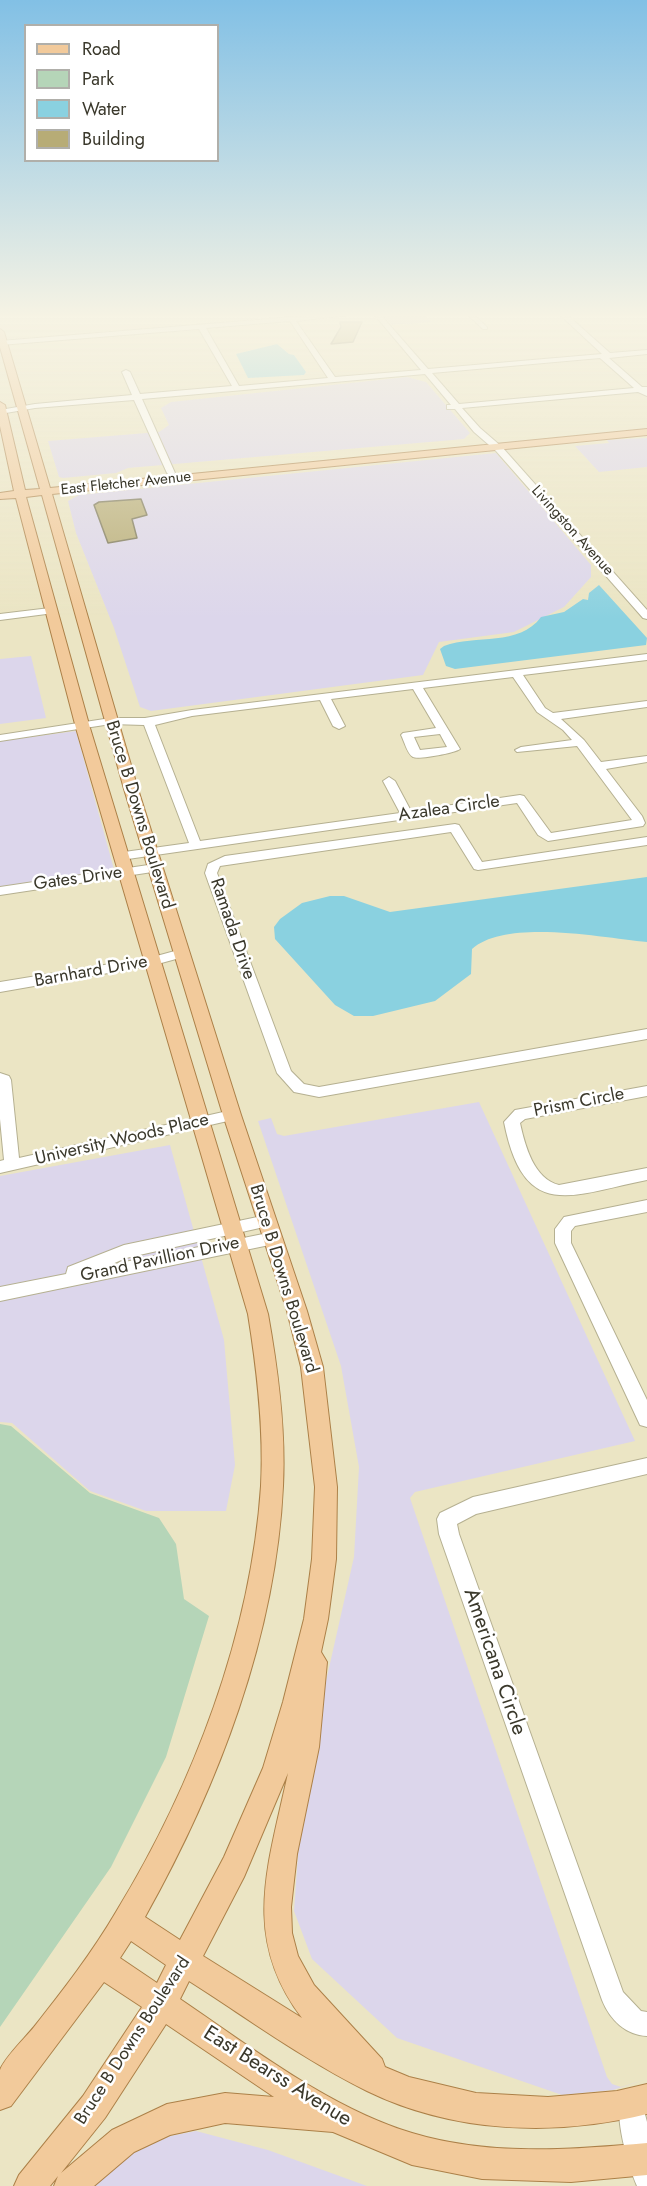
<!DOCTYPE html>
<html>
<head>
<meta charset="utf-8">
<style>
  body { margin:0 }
  #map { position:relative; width:647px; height:2186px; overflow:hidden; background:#ebe5c4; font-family:Jost,sans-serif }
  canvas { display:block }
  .legend { position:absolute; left:24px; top:24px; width:195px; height:138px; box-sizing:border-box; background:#fff; border:2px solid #b0afaa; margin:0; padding:8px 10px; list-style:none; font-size:18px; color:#3a382b }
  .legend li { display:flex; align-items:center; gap:12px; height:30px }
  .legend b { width:30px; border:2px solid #b0afaa }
</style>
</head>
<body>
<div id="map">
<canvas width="647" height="2186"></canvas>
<ul class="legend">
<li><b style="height:8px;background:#f2ca9b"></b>Road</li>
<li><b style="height:16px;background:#b5d5b8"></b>Park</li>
<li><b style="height:16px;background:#8ad1e0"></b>Water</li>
<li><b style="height:16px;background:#b7ac76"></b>Building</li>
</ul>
</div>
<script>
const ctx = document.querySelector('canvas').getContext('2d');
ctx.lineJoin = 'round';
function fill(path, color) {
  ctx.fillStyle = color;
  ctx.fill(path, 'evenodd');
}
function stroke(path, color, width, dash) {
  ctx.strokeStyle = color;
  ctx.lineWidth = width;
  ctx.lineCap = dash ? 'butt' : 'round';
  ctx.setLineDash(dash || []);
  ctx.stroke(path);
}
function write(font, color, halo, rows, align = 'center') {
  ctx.font = font + ' Jost,sans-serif';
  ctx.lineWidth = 5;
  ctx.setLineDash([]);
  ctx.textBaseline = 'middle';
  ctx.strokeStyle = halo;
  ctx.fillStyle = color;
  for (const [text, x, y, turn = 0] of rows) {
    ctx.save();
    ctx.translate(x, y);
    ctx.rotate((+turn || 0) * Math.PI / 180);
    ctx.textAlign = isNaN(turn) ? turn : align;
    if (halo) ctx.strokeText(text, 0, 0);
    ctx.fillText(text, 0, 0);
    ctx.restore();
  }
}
fill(new Path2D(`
  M 387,313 L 422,313 L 431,322 L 392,325 L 383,316 Z
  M 407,377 L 426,382 L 470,433 L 464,439 L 128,468 L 116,473 L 63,478 L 59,477 L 48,441 L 159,432 L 169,425 L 161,408 L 171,402 Z
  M 647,438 L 647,467 L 599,472 L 575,446 L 609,443 L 607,440 Z
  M 496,453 L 591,565 L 591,577 L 564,607 L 514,632 L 439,642 L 423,675 L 151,711 L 140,707 L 114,628 L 76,533 L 68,501 L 79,495 Z
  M 31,656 L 46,718 L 0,724 L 0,659 Z
  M 76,731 L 115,873 L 0,890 L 0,741 Z
  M 479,1102 L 635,1441 L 415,1492 L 410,1498 L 607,2077 L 612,2084 L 621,2087 L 647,2079 L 613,2090 L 562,2095 L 397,2038 L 312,1959 L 294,1911 L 300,1827 L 322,1699 L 354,1557 L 359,1467 L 341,1366 L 258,1121 L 271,1118 L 277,1134 L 284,1136 Z
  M 170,1145 L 224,1340 L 235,1465 L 226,1511 L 146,1511 L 90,1491 L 12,1423 L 0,1422 L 0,1176 Z
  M 196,2131 L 268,2150 L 367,2186 L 95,2186 L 103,2176 L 127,2156 L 170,2136 Z`), '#dcd6eb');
fill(new Path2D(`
  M 0,1424 L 11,1426 L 90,1493 L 159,1518 L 176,1544 L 184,1599 L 209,1616 L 166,1757 L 111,1867 L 0,2027 Z`), '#b5d5b8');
fill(new Path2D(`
  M 277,344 L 289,354 L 294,355 L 306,372 L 304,375 L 248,378 L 236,354 Z
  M 599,585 L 647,638 L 646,645 L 455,669 L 446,666 L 440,649 L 444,646 C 476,634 519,647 541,617 L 564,612 L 583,599 L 588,600 L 589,593 Z
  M 647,877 L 647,942 C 604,938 506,918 472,949 L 471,974 L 435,1001 L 373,1016 L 354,1016 L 335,1005 L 275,939 L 274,927 L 280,919 L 302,903 L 330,896 L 344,896 L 390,912 Z`), '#8ad1e0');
const building = new Path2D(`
  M 340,322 L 362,322 L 353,342 L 331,344 L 341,327 Z
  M 141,499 L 147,515 L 132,519 L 137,538 L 108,543 L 94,505 L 99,502 Z`);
fill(building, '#b7ac76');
stroke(building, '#7c7759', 1.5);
const minor = new Path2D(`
  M 342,313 L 365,313 L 296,321 L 335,377 L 421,370 L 373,313 L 379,313 L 428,369 L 602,354 L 558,313 L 565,313 L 610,353 L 647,350 L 647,354 L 609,358 L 642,387 L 647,387 L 647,396 L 638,392 L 462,408 L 480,428 L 502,447 L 647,610 L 647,619 L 643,618 L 496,451 L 474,432 L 455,409 L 447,409 L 447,405 L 451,405 L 425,374 L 142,399 L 175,473 L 171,476 L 167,473 L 134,400 L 35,408 L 0,414 L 0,410 L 35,404 L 132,395 L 122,372 L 126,370 L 130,372 L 140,394 L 232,386 L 199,329 L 0,345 L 0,341 ZM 290,321 L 328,378 L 239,386 L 206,328 ZM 600,358 L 634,388 L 459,404 L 432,373 Z
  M 466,313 L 472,313 L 487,327 L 487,329 L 483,329 Z
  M 50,608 L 54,609 L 54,613 L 0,620 L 0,614 Z
  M 647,654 L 647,660 L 523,675 L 545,708 L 553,713 L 647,701 L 647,707 L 561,719 L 584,740 L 601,762 L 647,756 L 647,762 L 606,769 L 642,816 L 645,823 L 643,826 L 548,841 L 538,835 L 517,803 L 121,860 L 115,856 L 117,853 L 189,843 L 144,725 L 111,724 L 0,741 L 0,735 L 111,718 L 145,718 L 192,710 ZM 513,677 L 537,712 L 563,730 L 572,740 L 521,747 L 515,750 L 517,752 L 577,746 L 632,820 L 551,833 L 524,796 L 520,795 L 411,811 L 395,781 L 389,777 L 383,781 L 400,813 L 200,841 L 155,725 L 192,716 L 320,700 L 333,726 L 339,729 L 345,726 L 331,699 L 413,689 L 436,728 L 403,733 L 401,735 C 404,740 407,754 413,757 C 418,760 455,753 460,749 L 423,688 ZM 440,734 L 447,747 L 420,750 L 414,737 Z
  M 455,824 L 459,825 L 482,862 L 647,837 L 647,845 L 478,870 L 474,869 L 451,832 L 220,866 L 217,873 L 291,1071 L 304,1084 L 319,1087 L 647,1029 L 647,1039 L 319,1097 L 294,1092 L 277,1073 L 205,873 L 208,864 L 225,856 Z
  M 155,864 L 161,868 L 159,871 L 0,895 L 0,887 Z
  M 182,949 L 189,953 L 187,956 L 154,965 L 0,992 L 0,982 L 153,957 Z
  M 0,1073 L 9,1076 L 11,1080 L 19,1158 L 232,1110 L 240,1115 L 232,1120 L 0,1173 L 0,1161 L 4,1160 L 0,1119 Z
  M 647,1086 L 647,1096 L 525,1119 L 520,1123 C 525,1146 534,1179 559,1185 L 647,1168 L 647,1180 C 571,1195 524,1223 504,1122 L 515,1110 Z
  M 647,1200 L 647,1212 L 575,1226 L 571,1231 L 571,1243 L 647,1400 L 647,1427 L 640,1425 L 555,1243 L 555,1229 L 564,1217 Z
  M 267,1215 L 273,1217 L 275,1221 L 273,1225 L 126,1258 L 110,1265 L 273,1232 L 279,1233 L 281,1238 L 279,1243 L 0,1301 L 0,1287 L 66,1274 L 68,1267 L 124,1245 Z
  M 647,1458 L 647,1474 L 476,1514 L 457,1524 L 459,1534 L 623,1992 L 641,2011 L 647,2012 L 647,2036 C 626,2035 610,2020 602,2000 L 439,1534 L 437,1519 L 440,1513 L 473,1497 Z
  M 631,2091 L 640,2095 L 647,2122 L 647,2186 L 637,2186 C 628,2165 613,2115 622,2095 Z`);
const major = new Path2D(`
  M 0,329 L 4,332 L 50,488 L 647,429 L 647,435 L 52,494 L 138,789 L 241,1115 L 307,1311 L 323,1367 L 337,1487 L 336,1559 L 328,1619 L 321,1652 L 327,1662 L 319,1747 L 297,1854 L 291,1907 L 292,1933 L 298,1956 L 314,1985 L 382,2059 L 385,2067 L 409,2077 L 476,2093 L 548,2097 L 617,2091 L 647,2084 L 647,2114 C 555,2137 453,2133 367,2091 C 306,2061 247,2018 189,1981 L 180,1999 C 251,2047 329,2108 412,2133 C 488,2156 569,2150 647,2143 L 647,2175 L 571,2182 L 482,2179 L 412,2165 L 333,2132 L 225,2123 L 170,2135 L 134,2152 L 94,2186 L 54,2186 L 58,2176 L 50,2186 L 14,2186 L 19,2175 L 83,2096 L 142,2007 L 104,1982 L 11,2106 L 0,2110 C 0,2099 0,2080 0,2070 C 5,2057 25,2038 34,2027 C 63,1990 92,1953 116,1912 C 193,1786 251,1634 261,1486 C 264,1429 257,1370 248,1314 L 76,728 L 16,498 L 0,499 L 0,493 L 14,491 L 0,426 L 0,402 L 5,405 L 25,490 L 40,489 L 0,347 ZM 42,495 L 124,789 L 223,1115 L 287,1311 L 301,1367 L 315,1487 L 312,1559 L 304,1619 L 283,1702 L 263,1768 L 224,1857 L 180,1940 L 145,1917 C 218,1787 276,1636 283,1486 C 286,1429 278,1370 268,1314 L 90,728 L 26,497 ZM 288,1773 C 269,1864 240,1936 302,2018 L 203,1956 L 244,1877 ZM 131,1941 L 166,1965 L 157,1983 L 120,1958 ZM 166,2024 L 274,2097 L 225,2093 L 167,2104 L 112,2130 L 61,2173 L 105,2118 Z`);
stroke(minor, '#b5b091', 2);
stroke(major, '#ac8048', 2);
fill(minor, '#fff');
fill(major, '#f2ca9b');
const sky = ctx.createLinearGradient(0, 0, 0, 619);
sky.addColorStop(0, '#82c0e5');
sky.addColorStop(0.51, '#f6f3e4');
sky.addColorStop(1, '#f6f3e400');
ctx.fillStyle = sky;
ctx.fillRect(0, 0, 647, 619);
write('15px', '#3a382b', '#fff', [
  ["East Fletcher Avenue",126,484,-6],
  ["Livingston Avenue",572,531,48]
]);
write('18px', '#3a382b', '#fff', [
  ["Azalea Circle",449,809,-8],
  ["Bruce B Downs Boulevard",139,815,73],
  ["Gates Drive",78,879,-8],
  ["Ramada Drive",232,929,71],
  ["Barnhard Drive",91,972,-10],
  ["Prism Circle",579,1103,-11],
  ["University Woods Place",122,1140,-13],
  ["Grand Pavillion Drive",160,1260,-12],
  ["Bruce B Downs Boulevard",283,1279,73],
  ["Bruce B Downs Boulevard",133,2041,-57]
]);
write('21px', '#3a382b', '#fff', [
  ["Americana Circle",494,1662,71],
  ["East Bearss Avenue",277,2077,32]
]);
</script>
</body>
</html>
